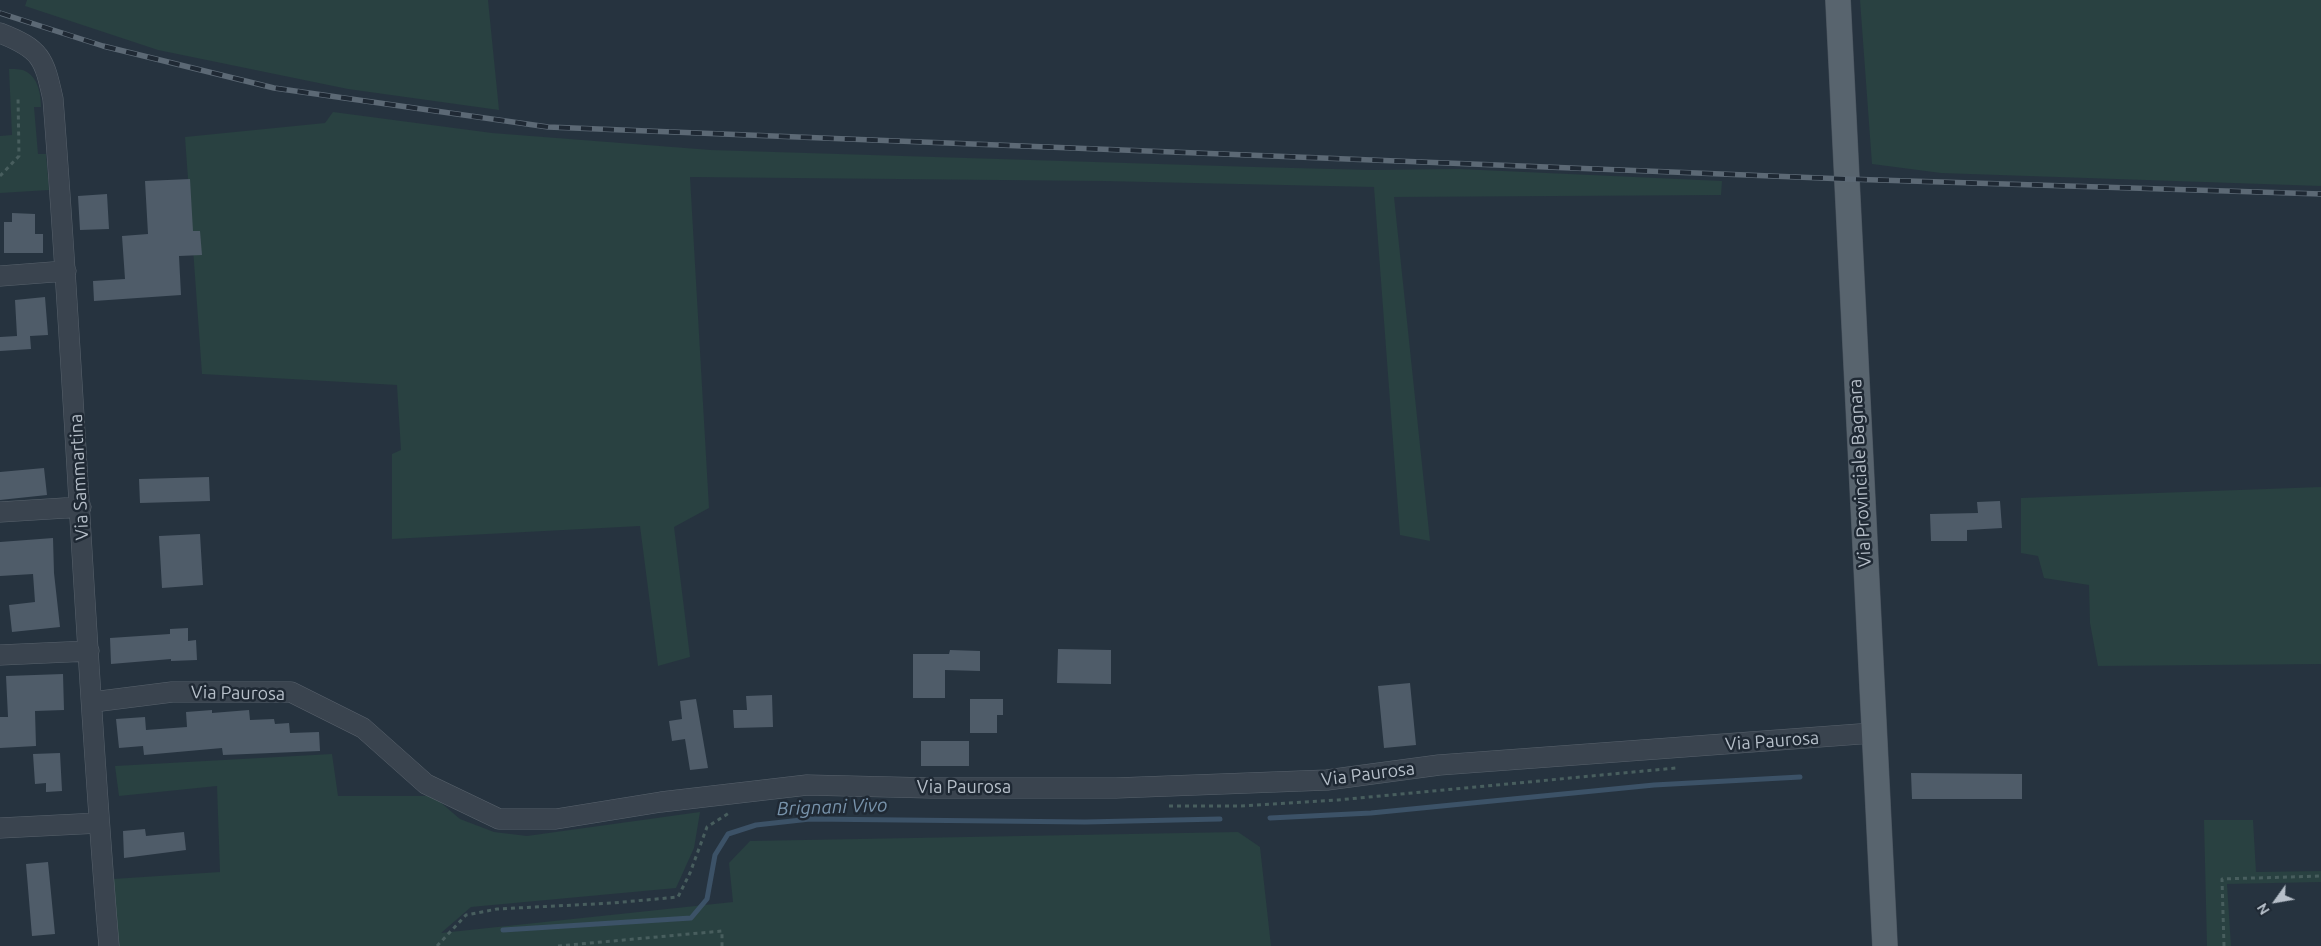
<!DOCTYPE html>
<html>
<head>
<meta charset="utf-8">
<style>
  body { margin:0 }
  #map { position:relative; width:2321px; height:946px; overflow:hidden; background:#26333f; font-family:Ubuntu,sans-serif }
  canvas { display:block }
  .north { position:absolute; left:2251px; top:876px; width:50px; height:50px; -webkit-text-stroke:4px #1f2934; paint-order:stroke; rotate:238deg; font-size:14px; font-weight:700; line-height:20px; text-align:center; color:#b6bfc9 }
  .north::after { content:''; display:block; margin:auto; width:18px; height:22px; background:#b6bfc9; clip-path:polygon(50% 0,100% 100%,50% 72%,0 100%) }
</style>
</head>
<body>
<div id="map">
<canvas width="2321" height="946"></canvas>
<div class="north">N</div>
</div>
<script>
const ctx = document.querySelector('canvas').getContext('2d');
ctx.lineJoin = 'round';
function fill(path, color) {
  ctx.fillStyle = color;
  ctx.fill(path, 'evenodd');
}
function stroke(path, color, width, dash) {
  ctx.strokeStyle = color;
  ctx.lineWidth = width;
  ctx.lineCap = dash ? 'butt' : 'round';
  ctx.setLineDash(dash || []);
  ctx.stroke(path);
}
function write(font, color, halo, rows, align = 'center') {
  ctx.font = font + ' Ubuntu,sans-serif';
  ctx.lineWidth = 5;
  ctx.setLineDash([]);
  ctx.textBaseline = 'middle';
  ctx.strokeStyle = halo;
  ctx.fillStyle = color;
  for (const [text, x, y, turn = 0] of rows) {
    ctx.save();
    ctx.translate(x, y);
    ctx.rotate((+turn || 0) * Math.PI / 180);
    ctx.textAlign = isNaN(turn) ? turn : align;
    if (halo) ctx.strokeText(text, 0, 0);
    ctx.fillText(text, 0, 0);
    ctx.restore();
  }
}
fill(new Path2D(`
  M 27,0 L 488,0 L 499,110 L 348,89 L 158,50 L 25,6 Z
  M 1860,0 L 2321,0 L 2321,186 L 1941,173 L 1872,164 Z
  M 9,69 C 13,69 21,69 25,71 C 38,77 41,94 41,107 L 34,107 L 38,154 L 46,154 L 49,190 L 0,193 L 0,136 L 12,135 Z
  M 333,112 L 492,133 L 711,150 L 1255,167 L 1371,170 L 1459,169 L 1722,181 L 1721,195 L 1394,197 L 1430,541 L 1400,535 L 1374,187 L 1103,181 L 690,177 L 709,508 L 674,527 L 690,657 L 658,666 L 640,526 L 392,539 L 392,454 L 401,450 L 397,385 L 202,374 L 185,137 L 325,123 Z
  M 2321,487 L 2321,664 L 2098,666 L 2090,623 L 2089,585 L 2044,578 L 2038,556 L 2021,553 L 2021,498 Z
  M 332,754 L 338,796 L 433,796 L 460,819 L 494,832 L 527,836 L 700,812 L 694,848 L 676,888 L 471,907 L 441,933 L 733,902 L 729,863 L 750,841 L 1238,832 L 1260,847 L 1271,946 L 116,946 L 113,879 L 220,872 L 217,786 L 119,796 L 115,766 Z
  M 2204,820 L 2253,820 L 2256,872 L 2321,871 L 2321,882 L 2227,884 L 2231,946 L 2207,946 Z`), '#294141');
stroke(new Path2D(`
  M 1270,818 L 1371,813 L 1654,785 L 1800,777
  M 503,930 L 691,918 L 707,899 L 715,855 L 728,834 L 756,825 L 810,819 L 1085,822 L 1220,819`), '#3c5267', 5);
fill(new Path2D(`
  M 190,179 L 193,231 L 200,231 L 202,255 L 179,256 L 181,295 L 94,301 L 93,281 L 125,279 L 122,236 L 148,234 L 145,181 Z
  M 107,194 L 109,229 L 80,230 L 78,196 Z
  M 12,213 L 35,214 L 35,234 L 43,234 L 43,253 L 4,253 L 4,222 L 12,222 Z
  M 45,297 L 48,335 L 30,336 L 31,349 L 0,351 L 0,337 L 17,336 L 15,300 Z
  M 44,468 L 47,495 L 0,500 L 0,472 Z
  M 209,477 L 210,501 L 140,503 L 139,479 Z
  M 2000,501 L 2002,528 L 1967,530 L 1967,541 L 1931,541 L 1930,514 L 1978,513 L 1977,502 Z
  M 200,534 L 203,585 L 162,588 L 159,536 Z
  M 53,538 L 54,573 L 60,627 L 12,632 L 9,605 L 35,602 L 33,574 L 0,576 L 0,542 Z
  M 188,628 L 188,641 L 196,640 L 197,660 L 171,661 L 171,659 L 111,664 L 110,638 L 170,634 L 170,629 Z
  M 1058,649 L 1111,650 L 1111,684 L 1057,683 Z
  M 950,650 L 980,651 L 980,671 L 945,670 L 945,698 L 913,698 L 913,654 L 949,654 Z
  M 63,674 L 64,710 L 35,711 L 36,746 L 0,748 L 0,717 L 8,717 L 6,676 Z
  M 1410,683 L 1416,745 L 1384,748 L 1378,686 Z
  M 772,695 L 773,727 L 734,728 L 733,710 L 747,710 L 746,696 Z
  M 696,699 L 708,768 L 690,770 L 685,739 L 672,741 L 669,721 L 682,719 L 680,701 Z
  M 970,699 L 1003,699 L 1003,715 L 997,715 L 997,733 L 970,733 Z
  M 212,710 L 212,713 L 249,710 L 250,720 L 274,719 L 275,724 L 289,723 L 290,733 L 319,732 L 320,751 L 223,755 L 222,748 L 144,755 L 143,746 L 119,748 L 116,719 L 145,717 L 146,730 L 187,727 L 186,712 Z
  M 921,741 L 969,741 L 969,766 L 921,766 Z
  M 60,753 L 62,791 L 46,792 L 46,783 L 35,784 L 33,754 Z
  M 1911,773 L 2022,774 L 2022,799 L 1912,799 Z
  M 145,829 L 146,836 L 184,832 L 186,850 L 124,858 L 123,831 Z
  M 48,862 L 55,934 L 32,936 L 26,864 Z`), '#4f5c69');
const minor = new Path2D(`
  M 0,33 C 41,49 44,58 53,99 C 75,381 85,664 109,946
  M 0,276 L 66,271
  M 0,512 L 81,507
  M 0,655 L 89,651
  M 93,702 L 172,692 L 291,692 L 363,728 L 426,784 L 499,819 L 556,819 L 661,802 L 807,785 L 931,788 L 1116,788 L 1327,780 L 1439,765 L 1873,733
  M 0,828 L 99,823`);
const major = new Path2D(`
  M 1838,0 L 1885,946`);
stroke(minor, '#58626c', 21);
stroke(major, '#46505b', 26);
stroke(new Path2D(`
  M 0,176 L 19,156 L 18,96
  M 1169,806 L 1239,806 L 1338,800 L 1676,768
  M 437,946 L 466,915 L 497,909 L 613,903 L 678,897 L 690,873 L 707,827 L 729,813
  M 558,946 L 722,931 L 722,946
  M 2224,946 L 2222,879 L 2321,876`), '#485e5e', 3, [4, 4]);
stroke(minor, '#3a444f', 20);
stroke(major, '#58646e', 25);
const rail = new Path2D(`
  M 0,13 L 103,46 L 274,88 L 548,127 L 1846,179 L 2321,194`);
stroke(rail, '#5c6975', 5.5);
stroke(rail, '#1f2934', 4, [11]);
write('18px', '#b6bfc9', '#1f2934', [
  ["Via Provinciale Bagnara",1860,473,-93],
  ["Via Sammartina",79,477,-93],
  ["Via Paurosa",238,693,1],
  ["Via Paurosa",1772,741,-4],
  ["Via Paurosa",1368,774,-7],
  ["Via Paurosa",964,787]
]);
write('italic 19px', '#7893ab', '#1f2934', [
  ["Brignani Vivo",832,807,-2]
]);
</script>
</body>
</html>
